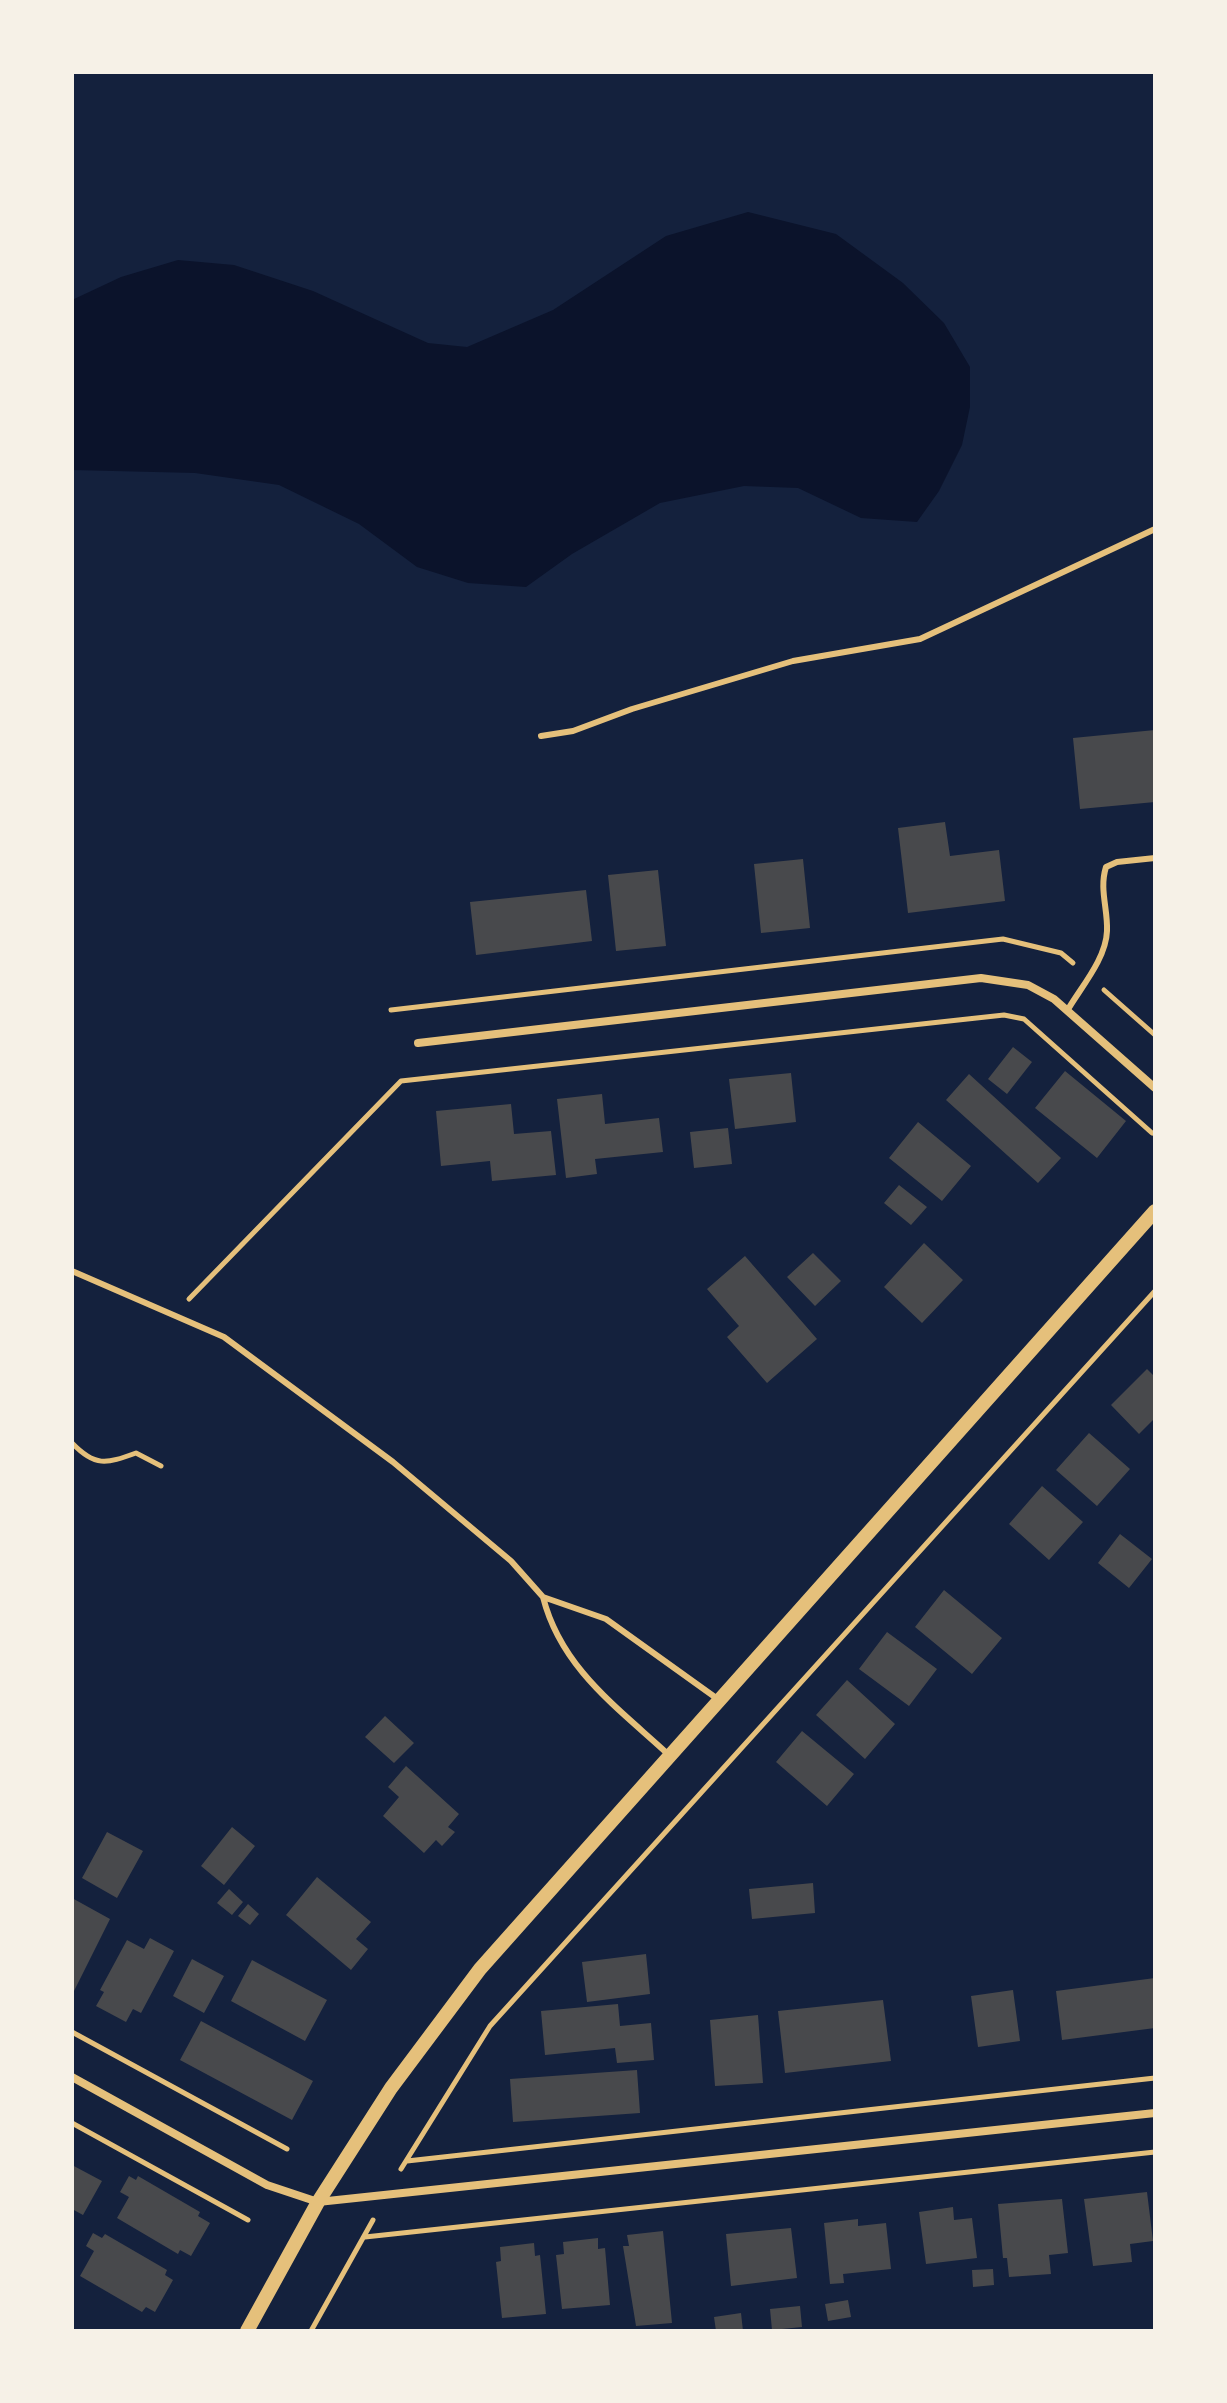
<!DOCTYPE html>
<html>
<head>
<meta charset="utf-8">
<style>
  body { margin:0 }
  #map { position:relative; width:1227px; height:2403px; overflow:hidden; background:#14213d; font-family:"Noto Sans",sans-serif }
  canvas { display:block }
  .frame { position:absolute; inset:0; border:74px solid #f6f1e7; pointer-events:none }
</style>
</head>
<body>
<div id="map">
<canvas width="1227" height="2403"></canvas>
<div class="frame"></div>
</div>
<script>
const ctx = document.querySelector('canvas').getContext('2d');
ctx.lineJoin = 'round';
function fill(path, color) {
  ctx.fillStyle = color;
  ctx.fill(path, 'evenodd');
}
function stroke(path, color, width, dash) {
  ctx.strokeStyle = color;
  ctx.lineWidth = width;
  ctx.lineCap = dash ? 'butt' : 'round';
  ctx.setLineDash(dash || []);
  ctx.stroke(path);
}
fill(new Path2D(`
  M 748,212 L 836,234 L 903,283 L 944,323 L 970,367 L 970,407 L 962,445 L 939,491 L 917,522 L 861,518 L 798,488 L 744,486 L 660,503 L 572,554 L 526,587 L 468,583 L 417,567 L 359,524 L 279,485 L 195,473 L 72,470 L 72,300 L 121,277 L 178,260 L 234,265 L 313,291 L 428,343 L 467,347 L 553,310 L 666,236 Z`), '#0b132b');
fill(new Path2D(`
  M 1155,730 L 1155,802 L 1080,809 L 1073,738 Z
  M 945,822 L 950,856 L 999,850 L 1005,901 L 908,913 L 898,828 Z
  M 803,859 L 810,928 L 761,933 L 754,864 Z
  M 658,870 L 666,946 L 616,951 L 608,875 Z
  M 586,890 L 592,941 L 476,955 L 470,902 Z
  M 1013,1047 L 1032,1062 L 1007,1094 L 988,1079 Z
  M 1065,1071 L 1126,1121 L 1097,1158 L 1035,1108 Z
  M 791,1073 L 796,1122 L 735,1129 L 729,1079 Z
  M 969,1074 L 1061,1158 L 1038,1183 L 946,1100 Z
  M 602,1094 L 605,1124 L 659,1118 L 663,1152 L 595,1159 L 597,1174 L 566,1178 L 557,1099 Z
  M 511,1104 L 514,1134 L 551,1131 L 556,1175 L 492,1181 L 490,1161 L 441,1166 L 436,1111 Z
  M 918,1122 L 971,1166 L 942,1201 L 889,1158 Z
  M 728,1128 L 732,1164 L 694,1168 L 690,1132 Z
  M 899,1185 L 927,1207 L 911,1225 L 884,1203 Z
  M 924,1243 L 963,1280 L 922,1323 L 884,1287 Z
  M 813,1253 L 841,1281 L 815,1306 L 787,1277 Z
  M 745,1256 L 817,1339 L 767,1383 L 727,1337 L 739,1326 L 707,1289 Z
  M 1147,1369 L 1155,1377 L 1155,1418 L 1139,1434 L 1111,1405 Z
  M 1089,1433 L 1130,1469 L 1097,1506 L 1056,1470 Z
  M 1042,1486 L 1083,1522 L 1049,1560 L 1009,1524 Z
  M 1120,1534 L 1152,1559 L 1129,1588 L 1098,1563 Z
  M 944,1590 L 1002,1638 L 972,1674 L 915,1627 Z
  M 887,1632 L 937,1669 L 909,1706 L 859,1669 Z
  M 847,1680 L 895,1724 L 865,1759 L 816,1715 Z
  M 385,1716 L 414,1743 L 394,1763 L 365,1737 Z
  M 802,1731 L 854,1774 L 827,1806 L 776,1762 Z
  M 406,1766 L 459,1814 L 448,1827 L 455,1832 L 442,1846 L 436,1840 L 424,1853 L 383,1816 L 399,1797 L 388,1787 Z
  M 232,1827 L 255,1846 L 224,1885 L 201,1866 Z
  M 107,1832 L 143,1851 L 117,1898 L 82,1878 Z
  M 317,1877 L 371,1922 L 356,1939 L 368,1949 L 351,1970 L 286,1915 Z
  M 813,1883 L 815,1913 L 752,1919 L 749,1889 Z
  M 229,1889 L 243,1902 L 232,1915 L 217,1903 Z
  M 72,1898 L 110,1919 L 72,1995 Z
  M 248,1904 L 259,1914 L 250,1925 L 238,1916 Z
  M 150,1938 L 174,1951 L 141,2013 L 133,2009 L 126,2022 L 96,2006 L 104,1992 L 100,1990 L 127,1940 L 144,1949 Z
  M 646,1954 L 650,1994 L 587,2002 L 582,1962 Z
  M 192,1959 L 224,1976 L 204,2013 L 173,1996 Z
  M 252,1960 L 327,2000 L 305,2041 L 231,2001 Z
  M 1155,1978 L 1155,2028 L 1062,2040 L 1056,1991 Z
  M 1013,1990 L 1020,2041 L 978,2047 L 971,1996 Z
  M 883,2000 L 891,2061 L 785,2073 L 778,2011 Z
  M 618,2004 L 620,2026 L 651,2023 L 654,2060 L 617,2063 L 615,2048 L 545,2055 L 541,2011 Z
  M 758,2015 L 763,2083 L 715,2086 L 710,2020 Z
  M 201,2021 L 313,2081 L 292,2120 L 180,2060 Z
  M 637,2070 L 640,2113 L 513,2122 L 510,2079 Z
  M 72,2165 L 102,2181 L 83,2215 L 72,2209 Z
  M 129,2176 L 136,2180 L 138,2176 L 200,2212 L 198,2216 L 210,2223 L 191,2256 L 180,2250 L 178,2254 L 117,2218 L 129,2197 L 120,2192 Z
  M 1147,2192 L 1153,2241 L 1130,2244 L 1132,2262 L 1093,2266 L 1084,2199 Z
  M 1062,2199 L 1068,2253 L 1049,2255 L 1051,2274 L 1009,2277 L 1007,2258 L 1003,2258 L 998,2204 Z
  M 953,2207 L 954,2220 L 972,2218 L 977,2258 L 926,2264 L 919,2212 Z
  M 858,2219 L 858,2226 L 886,2223 L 891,2269 L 843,2274 L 844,2283 L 830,2284 L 824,2223 Z
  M 791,2228 L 797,2278 L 731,2286 L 726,2234 Z
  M 663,2231 L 672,2323 L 636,2326 L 623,2246 L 629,2246 L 627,2235 Z
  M 93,2233 L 102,2238 L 105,2234 L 167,2270 L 165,2275 L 173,2280 L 155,2312 L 146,2307 L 142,2312 L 80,2276 L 94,2251 L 86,2246 Z
  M 598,2238 L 598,2249 L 605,2248 L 610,2305 L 562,2309 L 556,2255 L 564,2254 L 563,2242 Z
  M 534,2243 L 535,2256 L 540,2255 L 546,2314 L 502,2318 L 496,2262 L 501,2261 L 500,2247 Z
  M 993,2269 L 994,2285 L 973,2287 L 972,2270 Z
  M 848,2300 L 851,2317 L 828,2321 L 825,2304 Z
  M 800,2306 L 802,2327 L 772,2330 L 770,2309 Z
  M 741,2313 L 743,2331 L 716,2331 L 714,2317 Z`), '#48494c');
stroke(new Path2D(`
  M 1104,990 L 1155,1035
  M 391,1010 L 1003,939 L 1061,953 L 1073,963
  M 189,1299 L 401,1081 L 1004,1015 L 1024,1019 L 1152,1133
  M 72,1443 C 95,1467 106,1464 136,1453 L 161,1466
  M 72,2032 L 287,2149
  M 72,2123 L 248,2220
  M 407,2161 L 1155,2078
  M 401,2169 L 490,2026 L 1155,1291
  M 365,2237 L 1155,2152
  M 311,2331 L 373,2220`), '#e5c07b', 5);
stroke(new Path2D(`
  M 541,736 L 573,731 L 632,709 L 793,661 L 920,639 L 1155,529
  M 1067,1011 C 1081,987 1106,959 1107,931 C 1108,909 1099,889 1106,867 L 1117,862 L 1155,858
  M 72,1271 L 224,1337 L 393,1462 L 511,1561 L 543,1597
  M 669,1755 C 617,1707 561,1668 543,1597 L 606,1619 L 719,1700`), '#e5c07b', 6);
stroke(new Path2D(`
  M 418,1043 L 981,978 L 1028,985 L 1054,999 L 1155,1088
  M 72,2077 L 267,2185 L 318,2202 L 1155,2113`), '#e5c07b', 8);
stroke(new Path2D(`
  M 247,2331 L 318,2202 L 391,2088 L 480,1969 L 1155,1211`), '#e5c07b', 14);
</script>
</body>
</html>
